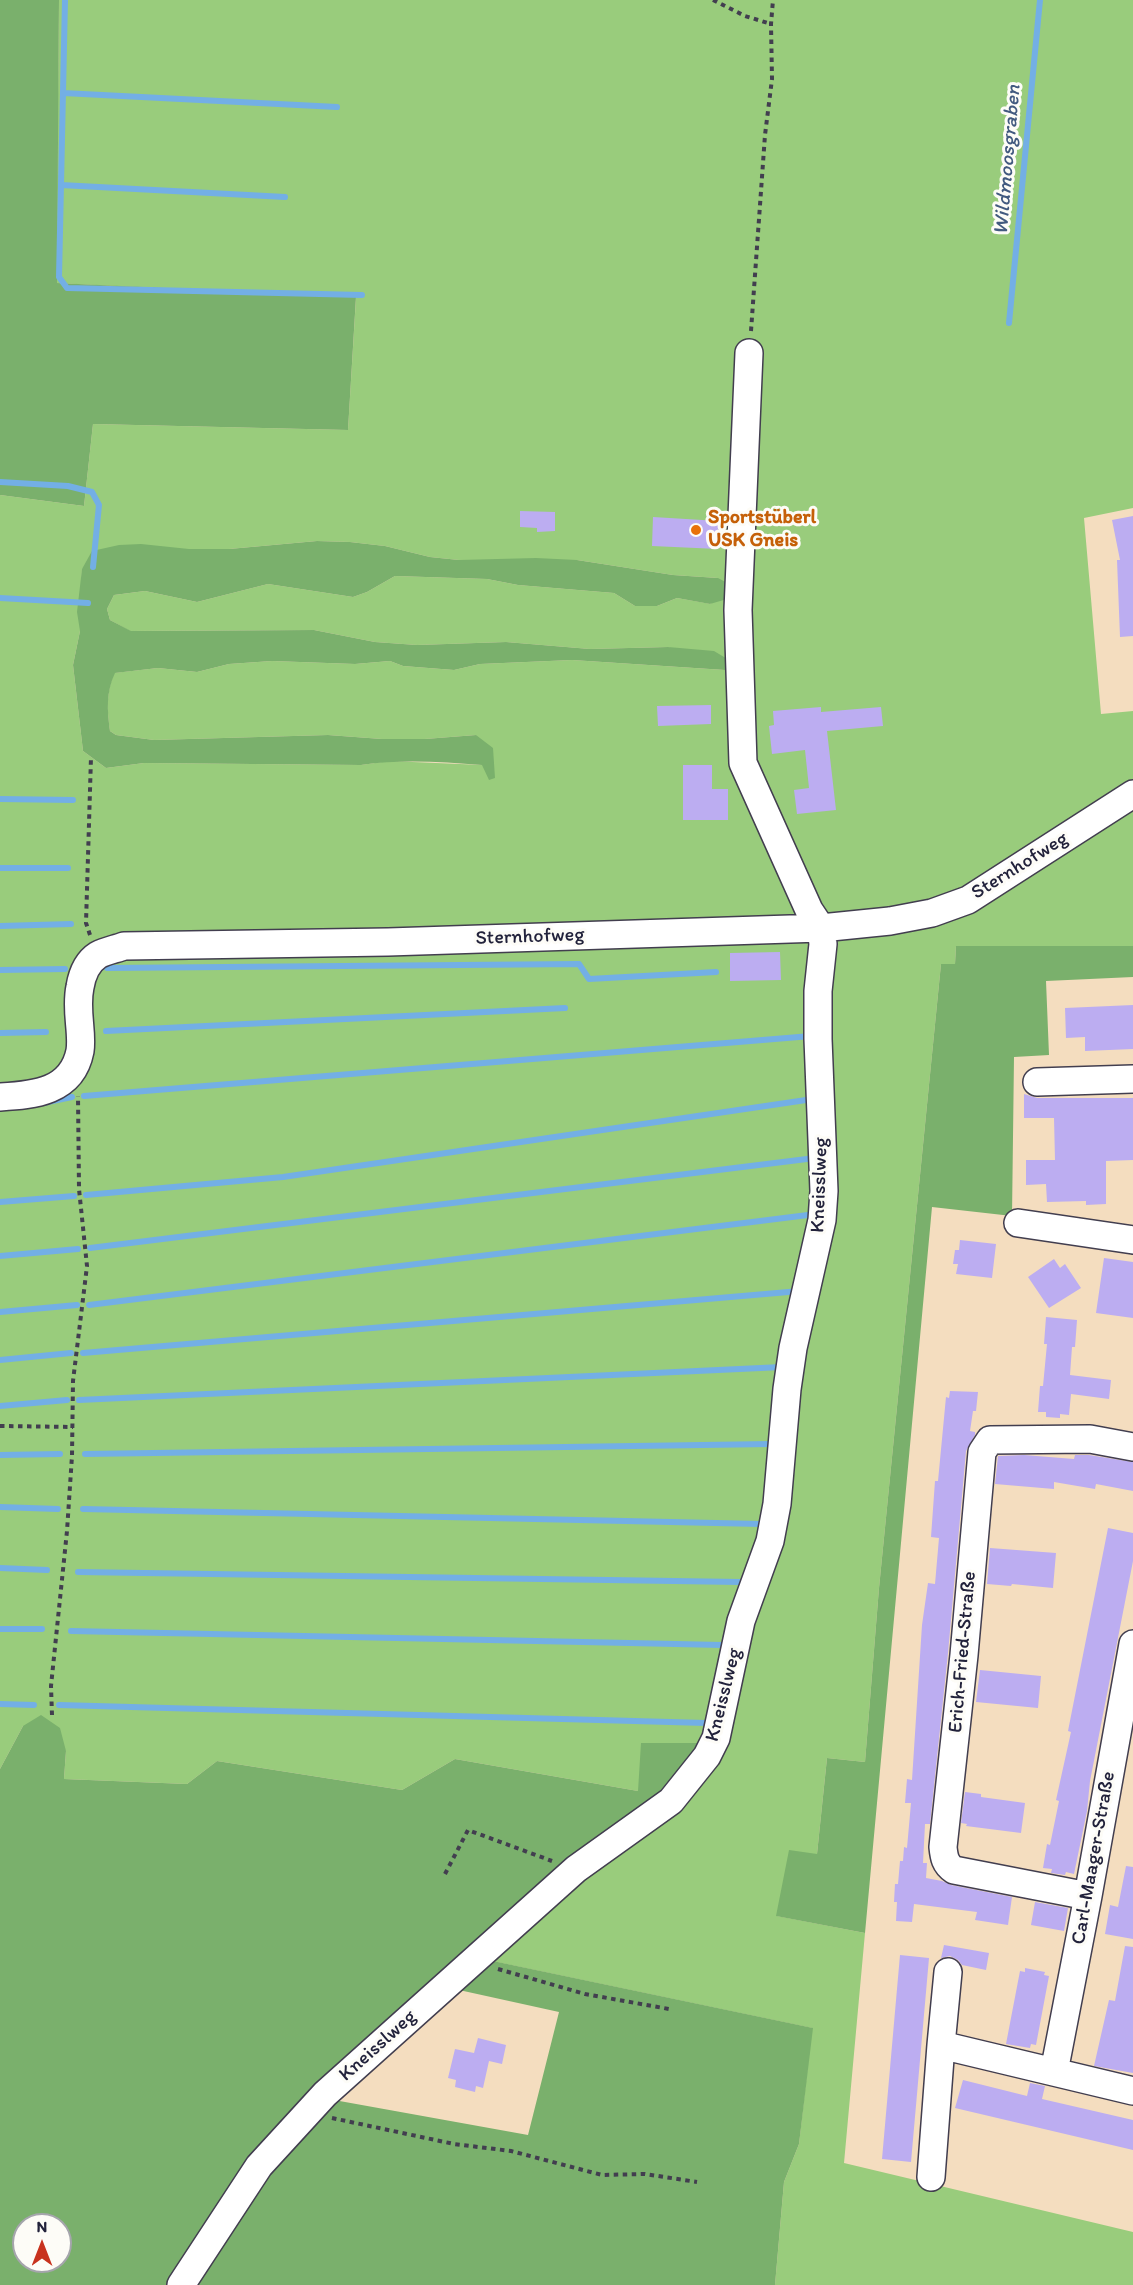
<!DOCTYPE html>
<html>
<head>
<meta charset="utf-8">
<style>
  body { margin:0 }
  #map { position:relative; width:1133px; height:2285px; overflow:hidden; background:#f4ddbf; font-family:Itim,sans-serif }
  canvas { display:block }
  .north { position:absolute; left:12px; top:2213px; width:60px; height:60px; box-sizing:border-box; background:#fdfcf7; border:2px solid #a5a5ac; border-radius:50%; rotate:0deg; font-size:16px; font-weight:700; line-height:24px; text-align:center; color:#22223b }
  .north::after { content:''; display:block; margin:auto; width:21px; height:27px; background:#c8321e; clip-path:polygon(50% 0,100% 100%,50% 72%,0 100%) }
</style>
</head>
<body>
<div id="map">
<canvas width="1133" height="2285"></canvas>
<div class="north">N</div>
</div>
<script>
const ctx = document.querySelector('canvas').getContext('2d');
ctx.lineJoin = 'round';
function fill(path, color) {
  ctx.fillStyle = color;
  ctx.fill(path, 'evenodd');
}
function stroke(path, color, width, dash) {
  ctx.strokeStyle = color;
  ctx.lineWidth = width;
  ctx.lineCap = dash ? 'butt' : 'round';
  ctx.setLineDash(dash || []);
  ctx.stroke(path);
}
function write(font, color, halo, rows, align = 'center') {
  ctx.font = font + ' Itim,sans-serif';
  ctx.lineWidth = 6;
  ctx.setLineDash([]);
  ctx.textBaseline = 'middle';
  ctx.strokeStyle = halo;
  ctx.fillStyle = color;
  for (const [text, x, y, turn = 0] of rows) {
    ctx.save();
    ctx.translate(x, y);
    ctx.rotate((+turn || 0) * Math.PI / 180);
    ctx.textAlign = isNaN(turn) ? turn : align;
    if (halo) ctx.strokeText(text, 0, 0);
    ctx.fillText(text, 0, 0);
    ctx.restore();
  }
}
fill(new Path2D(`
  M 59,0 L 1133,0 L 1133,508 L 1084,518 L 1101,714 L 1133,711 L 1133,946 L 956,946 L 955,964 L 941,964 L 879,1588 L 865,1762 L 827,1758 L 817,1854 L 777,1916 L 865,1933 L 844,2163 L 1133,2232 L 1133,2285 L 775,2285 L 784,2182 L 799,2144 L 812,2028 L 492,1961 L 638,1791 L 455,1759 L 402,1790 L 217,1761 L 187,1784 L 64,1779 L 66,1751 L 23,1726 L 0,1769 L 0,495 L 84,506 L 93,424 L 348,430 L 356,298 L 56,283 ZM 317,541 L 350,542 L 385,546 L 430,557 L 459,560 L 577,560 L 673,575 L 718,578 L 711,604 L 677,598 L 657,606 L 635,606 L 614,593 L 518,585 L 487,579 L 395,576 L 367,592 L 353,597 L 268,584 L 197,602 L 145,591 L 114,595 L 107,609 L 110,620 L 130,631 L 314,630 L 375,642 L 417,645 L 506,642 L 590,649 L 668,647 L 725,670 L 572,660 L 480,664 L 454,670 L 403,666 L 390,661 L 355,664 L 272,661 L 229,664 L 197,672 L 158,668 L 114,673 C 106,693 107,711 110,731 L 116,735 L 154,740 L 328,735 L 382,739 L 425,739 L 476,735 L 483,765 L 389,761 L 361,765 L 144,763 L 106,768 L 83,751 L 73,665 L 80,631 L 82,569 L 189,549 L 229,549 Z`), '#99cc7c');
fill(new Path2D(`
  M 0,0 L 59,0 L 57,283 L 356,297 L 348,430 L 93,424 L 84,506 L 0,495 Z
  M 317,541 L 350,542 L 385,546 L 430,557 L 459,560 L 536,558 L 577,560 L 673,575 L 718,578 L 731,585 L 727,599 L 710,604 L 677,598 L 657,606 L 635,606 L 614,593 L 518,585 L 487,579 L 395,576 L 367,592 L 353,597 L 268,584 L 197,602 L 145,591 L 114,595 L 107,609 L 110,620 L 131,631 L 314,630 L 375,642 L 417,645 L 506,642 L 590,649 L 668,647 L 714,651 L 729,660 L 725,670 L 572,660 L 480,664 L 454,670 L 403,666 L 390,661 L 355,664 L 272,661 L 229,664 L 197,672 L 158,668 L 115,673 C 106,692 107,710 110,731 L 116,735 L 154,740 L 328,735 L 382,739 L 425,739 L 476,735 L 493,748 L 495,778 L 489,780 L 482,765 C 442,762 402,759 361,765 L 144,763 L 106,768 L 83,751 L 73,665 L 80,631 L 77,612 L 82,569 L 92,551 L 119,545 L 141,544 L 189,549 L 229,549 Z
  M 956,946 L 1133,946 L 1133,977 L 1046,981 L 1049,1055 L 1014,1057 L 1012,1216 L 932,1207 L 865,1933 L 776,1916 L 789,1850 L 817,1854 L 827,1758 L 865,1762 L 879,1588 L 941,964 L 955,964 Z
  M 41,1715 L 60,1728 L 66,1751 L 64,1779 L 187,1784 L 217,1761 L 402,1790 L 455,1759 L 638,1791 L 641,1743 L 715,1743 L 677,1799 L 493,1961 L 813,2028 L 799,2144 L 784,2182 L 775,2285 L 0,2285 L 0,1769 L 23,1726 ZM 459,1990 L 559,2012 L 528,2135 L 334,2100 ZM 24,2225 L 60,2225 L 60,2261 L 24,2261 Z`), '#7ab06c');
stroke(new Path2D(`
  M 65,0 L 59,277 L 67,288 L 362,295
  M 63,93 L 337,107
  M 61,185 L 285,197
  M 1009,323 L 1040,0
  M 0,482 L 68,486 L 92,492 L 99,505 L 93,567
  M 0,598 L 88,603
  M 0,799 L 73,800
  M 0,868 L 68,868
  M 0,926 L 71,924
  M 107,968 L 579,964 L 589,979 L 716,972
  M 0,970 L 65,969
  M 106,1031 L 565,1008
  M 0,1033 L 46,1032
  M 84,1096 L 811,1036
  M 43,1103 L 72,1097
  M 86,1195 L 283,1177 L 813,1099
  M 0,1202 L 74,1196
  M 90,1248 L 815,1158
  M 0,1256 L 78,1249
  M 89,1305 L 816,1214
  M 0,1312 L 77,1305
  M 83,1353 L 800,1291
  M 0,1360 L 71,1353
  M 79,1400 L 782,1367
  M 0,1406 L 67,1400
  M 85,1454 L 771,1444
  M 0,1455 L 60,1454
  M 0,1507 L 58,1509
  M 83,1509 L 761,1524
  M 0,1568 L 47,1570
  M 78,1572 L 740,1582
  M 0,1629 L 42,1629
  M 71,1631 L 722,1645
  M 0,1704 L 34,1705
  M 59,1705 L 706,1723`), '#73afe5', 6);
fill(new Path2D(`
  M 520,511 L 555,512 L 555,531 L 537,532 L 537,528 L 520,527 Z
  M 1133,516 L 1133,636 L 1120,637 L 1117,560 L 1120,560 L 1112,520 Z
  M 653,517 L 719,521 L 718,549 L 652,546 Z
  M 711,705 L 711,724 L 658,726 L 657,706 Z
  M 821,707 L 821,712 L 881,707 L 883,726 L 827,731 L 836,810 L 797,814 L 794,790 L 809,788 L 805,750 L 772,754 L 769,726 L 774,725 L 773,711 Z
  M 683,765 L 712,765 L 712,789 L 728,789 L 728,820 L 683,820 Z
  M 780,952 L 781,980 L 730,981 L 730,953 Z
  M 1133,1005 L 1133,1049 L 1085,1051 L 1085,1037 L 1066,1038 L 1065,1008 Z
  M 1024,1094 L 1037,1098 L 1133,1098 L 1133,1160 L 1106,1161 L 1106,1204 L 1086,1205 L 1086,1201 L 1047,1202 L 1046,1184 L 1026,1185 L 1026,1160 L 1055,1160 L 1054,1118 L 1024,1118 Z
  M 960,1240 L 996,1244 L 992,1278 L 956,1274 L 958,1264 L 953,1264 L 955,1250 L 959,1250 Z
  M 1104,1258 L 1133,1262 L 1133,1318 L 1096,1313 Z
  M 1054,1259 L 1060,1268 L 1065,1264 L 1081,1288 L 1049,1308 L 1028,1277 Z
  M 1046,1317 L 1077,1320 L 1075,1347 L 1072,1347 L 1070,1375 L 1111,1380 L 1109,1399 L 1071,1394 L 1069,1415 L 1060,1414 L 1060,1418 L 1046,1417 L 1046,1412 L 1038,1412 L 1040,1386 L 1043,1386 L 1047,1344 L 1044,1344 Z
  M 950,1391 L 978,1392 L 976,1411 L 973,1411 L 970,1431 L 975,1432 L 975,1435 L 966,1451 L 948,1653 L 930,1824 L 925,1824 L 923,1863 L 927,1863 L 926,1878 L 942,1881 L 951,1885 L 1012,1897 L 1008,1925 L 975,1920 L 977,1912 L 914,1904 L 912,1922 L 896,1921 L 897,1902 L 894,1902 L 895,1884 L 898,1884 L 900,1861 L 903,1861 L 904,1847 L 907,1848 L 911,1803 L 905,1803 L 907,1779 L 912,1780 L 922,1625 L 928,1583 L 935,1584 L 939,1538 L 931,1537 L 935,1481 L 938,1481 L 946,1397 L 949,1398 Z
  M 1024,1455 L 1074,1459 L 1075,1455 L 1089,1455 L 1133,1462 L 1133,1491 L 1096,1484 L 1095,1489 L 1054,1482 L 1054,1489 L 995,1484 L 998,1456 Z
  M 1108,1528 L 1133,1533 L 1133,1561 L 1090,1781 L 1087,1811 L 1074,1874 L 1066,1872 L 1065,1875 L 1051,1873 L 1052,1869 L 1043,1868 L 1047,1844 L 1050,1845 L 1059,1801 L 1056,1800 L 1071,1732 L 1068,1731 Z
  M 990,1548 L 1056,1553 L 1053,1588 L 1012,1584 L 1011,1586 L 987,1584 Z
  M 980,1670 L 1041,1676 L 1038,1708 L 976,1702 Z
  M 965,1792 L 981,1794 L 981,1797 L 1025,1803 L 1021,1833 L 966,1826 L 967,1824 L 961,1823 Z
  M 1126,1866 L 1133,1867 L 1133,1939 L 1105,1934 L 1110,1905 L 1118,1907 Z
  M 1035,1902 L 1068,1908 L 1064,1931 L 1031,1925 Z
  M 944,1945 L 989,1953 L 986,1970 L 962,1965 L 958,1960 L 950,1956 L 941,1958 Z
  M 1125,1946 L 1133,1947 L 1133,2073 L 1094,2066 L 1109,2000 L 1115,2001 Z
  M 900,1955 L 929,1958 L 911,2162 L 882,2159 Z
  M 1025,1968 L 1045,1972 L 1044,1975 L 1049,1976 L 1036,2045 L 1031,2044 L 1030,2048 L 1006,2044 L 1020,1971 L 1025,1972 Z
  M 478,2038 L 506,2045 L 502,2064 L 489,2061 L 483,2088 L 476,2086 L 475,2092 L 455,2087 L 456,2080 L 448,2078 L 455,2049 L 474,2053 Z
  M 963,2080 L 1027,2096 L 1030,2083 L 1045,2086 L 1042,2099 L 1133,2120 L 1133,2150 L 955,2108 Z`), '#bcadf1');
const minor = new Path2D(`
  M 1037,1082 L 1133,1079
  M 0,1097 C 34,1095 72,1092 80,1051 C 83,1032 75,1010 80,987 C 82,975 87,962 98,955 C 105,951 116,949 124,946 L 388,942 L 821,928 L 890,921 L 932,913 L 968,900 L 1133,794
  M 1018,1223 L 1133,1240
  M 1088,1896 L 954,1870 C 945,1864 944,1857 943,1847 L 964,1655 L 982,1452 L 990,1440 L 1090,1439 L 1133,1447
  M 941,2045 L 948,1972
  M 1054,2072 L 1088,1896 L 1133,1644
  M 931,2177 L 941,2045 L 1133,2091
  M 181,2285 L 259,2166 L 325,2094 L 576,1869 L 671,1801 L 707,1756 L 716,1738 L 741,1621 L 770,1541 L 777,1504 L 787,1389 L 793,1348 L 822,1220 L 824,1191 L 818,1039 L 818,991 L 823,944 L 821,928 L 809,910 L 743,763 L 738,610 L 749,353`);
stroke(minor, '#423e4f', 30);
stroke(new Path2D(`
  M 713,0 L 745,16 L 771,24
  M 751,331 L 765,135 L 772,79 L 771,24 L 773,0
  M 90,935 L 86,923 L 91,757
  M 0,1426 L 73,1427
  M 52,1715 L 51,1686 L 67,1531 L 72,1456 L 73,1381 L 87,1266 L 79,1189 L 78,1096
  M 445,1874 L 468,1830 L 552,1861
  M 498,1969 L 585,1994 L 669,2009
  M 332,2118 L 454,2144 L 511,2151 L 602,2175 L 645,2174 L 697,2182`), '#423e4f', 4, [4.5, 4.5]);
stroke(minor, '#fff', 27);
for (const [x, y, r, color] of [
  [696,530,6,"#e8710a"]
]) {
  const dot = new Path2D();
  dot.arc(x, y, r, 0, 2 * Math.PI);
  ctx.fillStyle = color;
  ctx.fill(dot);
  stroke(dot, '#fdfcf7', 2);
}
write('bold 20px', '#c56008', '#fdfcf7', [
  ["Sportstüberl",708,518],
  ["USK Gneis",708,541]
], 'left');
write('20px', '#22223b', '#fdfcf7', [
  ["Sternhofweg",1020,866,-32],
  ["Sternhofweg",530,937,-2],
  ["Kneisslweg",820,1185,-88],
  ["Erich-Fried-Straße",963,1652,-85],
  ["Kneisslweg",724,1695,-76],
  ["Carl-Maager-Straße",1094,1858,-80],
  ["Kneisslweg",378,2046,-42]
]);
write('italic 21px', '#425a7f', '#fdfcf7', [
  ["Wildmoosgraben",1008,160,-85]
]);
</script>
</body>
</html>
